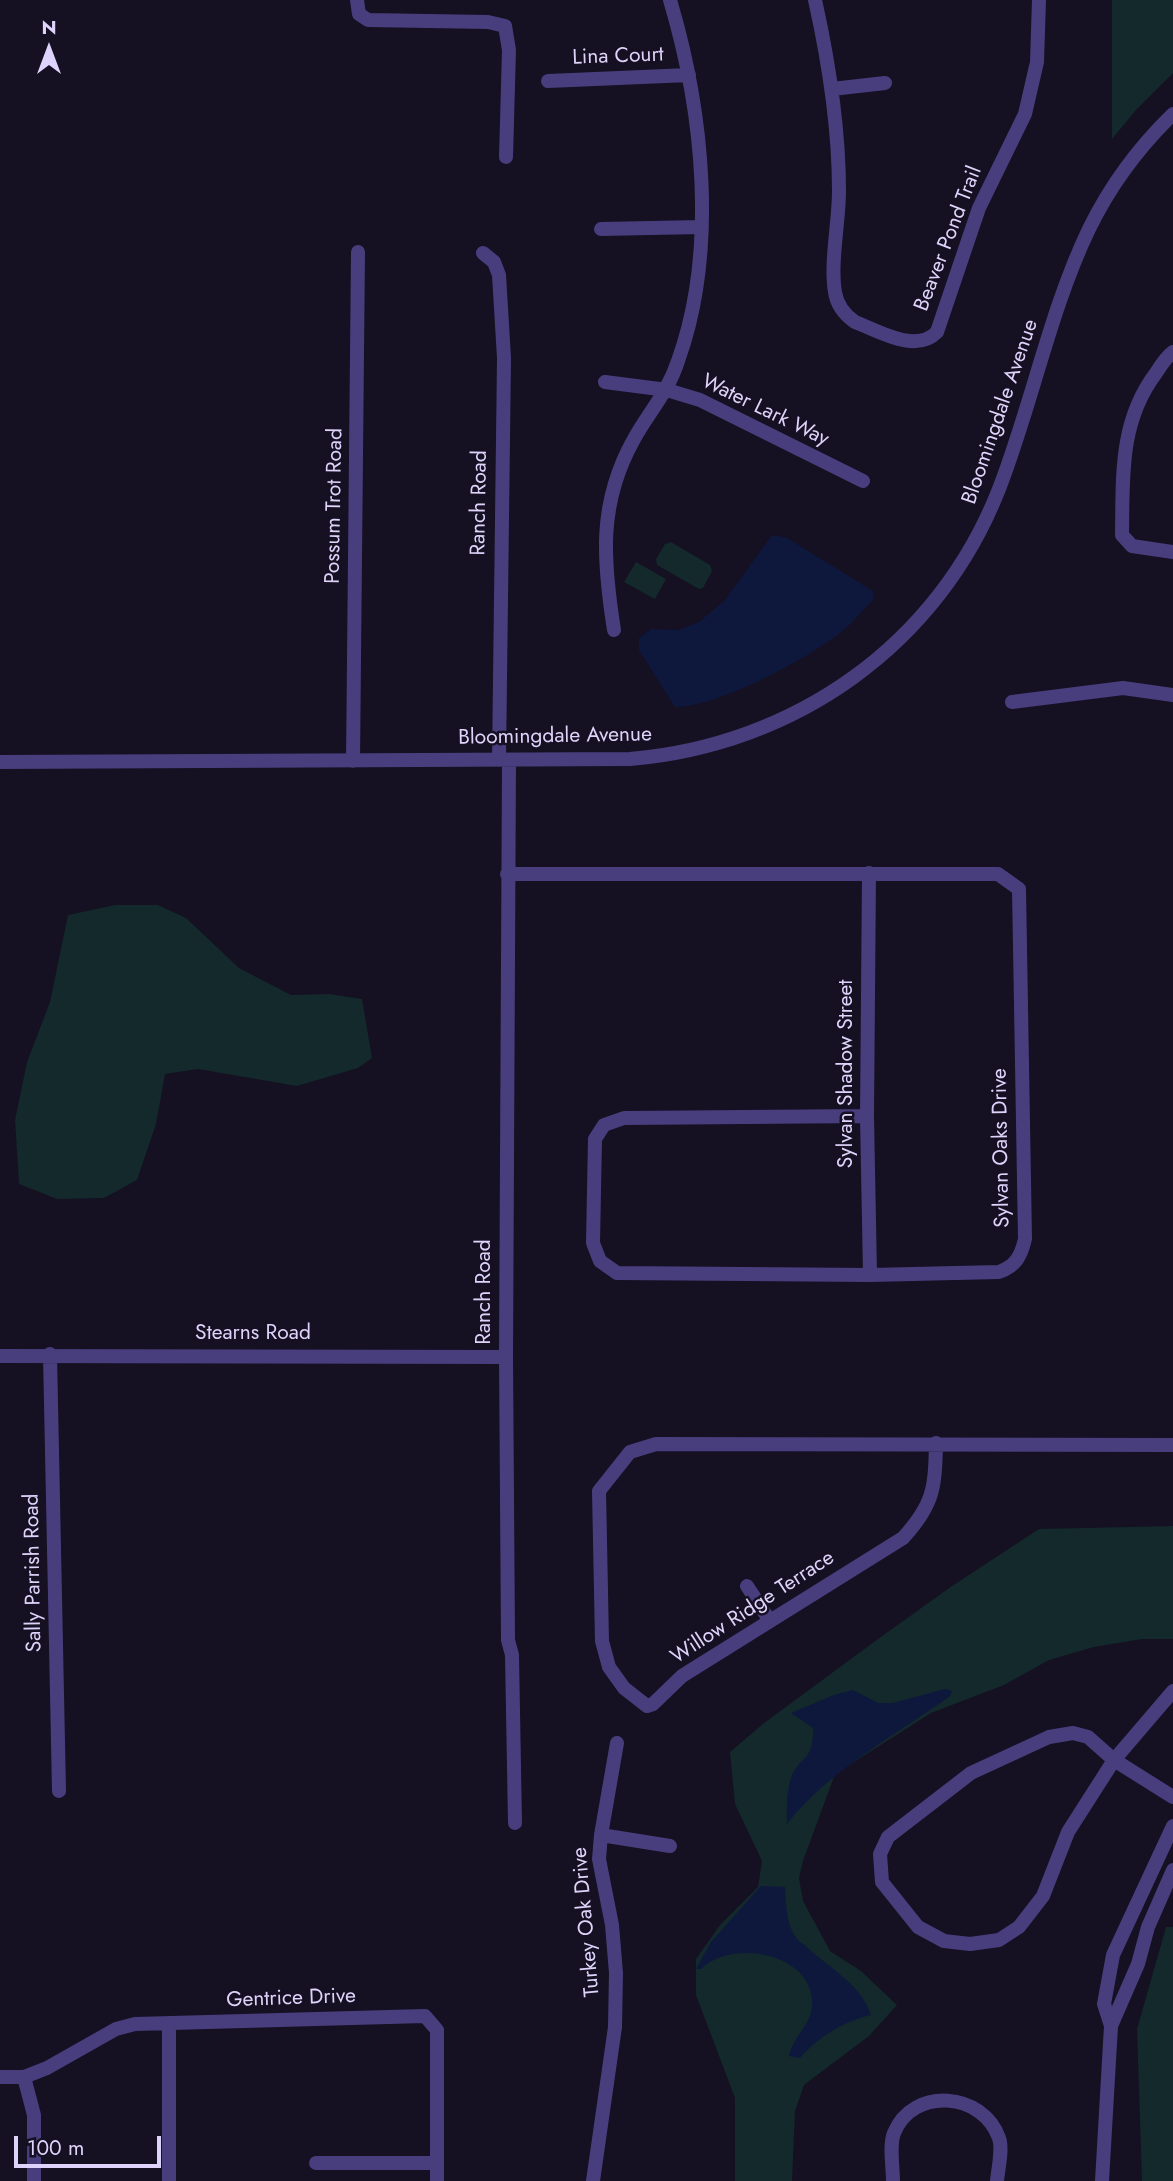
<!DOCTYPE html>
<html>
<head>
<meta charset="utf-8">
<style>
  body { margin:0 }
  #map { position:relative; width:1173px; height:2181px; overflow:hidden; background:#151022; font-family:Jost,sans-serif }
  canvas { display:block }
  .north { position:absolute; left:14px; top:14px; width:70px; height:70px; -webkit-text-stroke:5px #151022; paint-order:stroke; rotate:0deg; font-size:19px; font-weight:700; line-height:28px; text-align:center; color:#ded4fb }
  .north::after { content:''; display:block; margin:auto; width:24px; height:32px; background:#ded4fb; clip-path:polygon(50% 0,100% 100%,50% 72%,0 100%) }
  .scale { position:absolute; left:14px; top:2136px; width:147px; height:32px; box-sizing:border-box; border:4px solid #ded4fb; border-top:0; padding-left:9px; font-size:21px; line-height:24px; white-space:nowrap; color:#ded4fb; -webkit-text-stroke:5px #151022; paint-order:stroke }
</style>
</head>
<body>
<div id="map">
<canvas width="1173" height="2181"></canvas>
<div class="north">N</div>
<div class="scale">100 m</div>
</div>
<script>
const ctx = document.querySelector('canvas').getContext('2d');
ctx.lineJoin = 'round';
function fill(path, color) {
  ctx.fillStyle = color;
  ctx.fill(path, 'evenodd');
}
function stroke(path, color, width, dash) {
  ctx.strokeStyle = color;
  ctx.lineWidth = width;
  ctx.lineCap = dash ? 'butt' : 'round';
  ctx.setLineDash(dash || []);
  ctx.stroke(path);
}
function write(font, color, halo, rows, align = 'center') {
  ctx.font = font + ' Jost,sans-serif';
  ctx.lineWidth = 5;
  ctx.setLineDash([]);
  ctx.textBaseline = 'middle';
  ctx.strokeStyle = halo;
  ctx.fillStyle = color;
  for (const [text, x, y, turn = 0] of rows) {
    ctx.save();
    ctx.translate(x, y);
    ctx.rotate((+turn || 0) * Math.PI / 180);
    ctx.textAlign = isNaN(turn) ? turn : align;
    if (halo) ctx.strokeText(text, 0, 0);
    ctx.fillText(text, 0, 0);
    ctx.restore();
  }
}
fill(new Path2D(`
  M 1112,0 L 1173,0 L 1173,73 L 1136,110 L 1112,139 Z
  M 671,542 L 710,565 L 712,571 L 703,588 L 699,589 L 657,565 L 656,559 L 665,544 Z
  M 636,562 L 666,579 L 655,599 L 624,582 Z
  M 115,905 L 158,905 L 186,918 L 239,968 L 291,995 L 329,994 L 362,999 L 372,1058 L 358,1068 L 297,1086 L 198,1069 L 165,1074 L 156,1124 L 137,1180 L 104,1198 L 57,1199 L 19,1184 L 15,1120 L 27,1062 L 50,1002 L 68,915 Z
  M 1173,1526 L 1173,1639 L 1142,1639 L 1094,1647 L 1049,1660 L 1004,1685 L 931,1713 L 835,1774 L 803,1861 L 799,1878 L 803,1901 L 830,1951 L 861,1971 L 897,2005 L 869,2036 L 804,2085 L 795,2111 L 792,2181 L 735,2181 L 735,2098 L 696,1995 L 696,1959 L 720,1925 L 758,1887 L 762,1861 L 735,1804 L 730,1752 L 764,1723 L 878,1639 L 952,1586 L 1039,1529 Z
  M 1166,1927 L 1173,1927 L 1173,2181 L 1142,2181 L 1137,2029 Z`), '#13292b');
fill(new Path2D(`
  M 772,535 L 787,538 L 873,591 L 874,599 C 863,610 852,624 840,633 C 805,660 718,707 675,707 L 639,650 L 639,638 L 651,629 L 679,630 L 699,622 L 725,600 Z
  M 945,1689 L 952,1691 L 950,1696 C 895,1736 829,1770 787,1824 C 787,1809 786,1793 791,1778 C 800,1754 814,1763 813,1728 L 791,1713 L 834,1695 L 853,1690 L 878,1703 L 893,1703 Z
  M 761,1886 L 785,1887 C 786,1903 786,1923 795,1936 C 797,1940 803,1944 807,1947 C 829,1968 862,1985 871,2015 C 844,2021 818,2037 800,2058 L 789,2056 C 792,2038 810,2026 812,2007 C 816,1953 732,1938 701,1969 L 696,1969 L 711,1942 Z`), '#0e183d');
stroke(new Path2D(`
  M 357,0 L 359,14 L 368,20 L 488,22 L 505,26 L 509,50 L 506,157
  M 815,0 C 829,63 839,126 839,191 C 839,222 830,263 835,292 C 837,306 845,315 855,322 C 879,331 916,354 937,332 L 979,208 L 1025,114 L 1037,62 L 1039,0
  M 548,81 L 689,75
  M 832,89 L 885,83
  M 601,229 L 701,227
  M 483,253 L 494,262 L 499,275 L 504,358 L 499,760
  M 1173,352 C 1166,357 1161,365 1156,373 C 1119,422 1123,477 1122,535 L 1132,546 L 1173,552
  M 605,382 L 667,390 L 700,400 L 863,481
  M 614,630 C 603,560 598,503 634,439 C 649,412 668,392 678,361 C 718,250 703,111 670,0
  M 1012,702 L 1123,688 L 1173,695
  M 509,760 L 506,1357 L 508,1640 L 512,1655 L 515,1823
  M 353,761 L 358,252
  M 0,762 L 630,759 C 795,745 938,645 999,489 C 1032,404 1050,310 1089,229 C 1110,186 1139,147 1173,114
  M 869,873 L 867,1116 L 870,1275
  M 507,874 L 998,874 L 1019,889 L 1025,1239 C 1021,1256 1016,1266 999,1272 L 870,1275 L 617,1273 L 600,1261 L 593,1243 L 595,1139 L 604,1125 L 624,1118 L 867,1116
  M 50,1354 L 59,1791
  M 0,1356 L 506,1357
  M 936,1443 C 935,1488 934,1504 903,1538 L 682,1676 L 653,1704 L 647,1706 L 624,1688 L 609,1667 L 602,1641 L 599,1491 L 630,1452 L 656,1444 L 1173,1445
  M 747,1586 L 770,1621
  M 1173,1691 L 1114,1760 L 1173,1797
  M 1073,1733 L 1088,1737 L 1114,1760 L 1068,1832 L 1043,1896 L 1019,1927 L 999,1940 L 970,1944 L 944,1941 L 918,1927 L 882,1882 L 880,1854 L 888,1837 L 971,1773 L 1049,1737 Z
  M 601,1835 L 670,1846
  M 169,2024 L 169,2181
  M 1111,2026 L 1104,2004 L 1113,1955 L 1173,1826
  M 0,2077 L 24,2077 L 47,2068 L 116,2029 L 135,2024 L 425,2016 L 437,2030 L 437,2181
  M 24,2077 L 34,2115 L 34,2181
  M 316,2163 L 436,2163
  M 593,2181 L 615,2027 L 616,1973 L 612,1925 L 599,1859 L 601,1835 L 617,1743
  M 893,2181 C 893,2167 889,2145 894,2133 C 913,2086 983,2092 999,2138 C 1003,2149 998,2169 997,2181
  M 1102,2181 L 1111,2026 L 1138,1964 L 1148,1927 L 1173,1870`), '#493e7d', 14);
write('21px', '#ded4fb', '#151022', [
  ["Lina Court",618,57,-2],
  ["Beaver Pond Trail",949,239,-69],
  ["Water Lark Way",765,411,26],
  ["Bloomingdale Avenue",1001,412,-71],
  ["Ranch Road",480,503,-89],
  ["Possum Trot Road",335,506,-89],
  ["Bloomingdale Avenue",555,737,-1],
  ["Sylvan Shadow Street",847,1074,-90],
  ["Sylvan Oaks Drive",1002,1148,-91],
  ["Ranch Road",485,1292,-90],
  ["Stearns Road",253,1334],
  ["Sally Parrish Road",34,1573,-91],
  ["Willow Ridge Terrace",753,1608,-33],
  ["Turkey Oak Drive",587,1922,-95],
  ["Gentrice Drive",291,1999,-2]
]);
</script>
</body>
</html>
